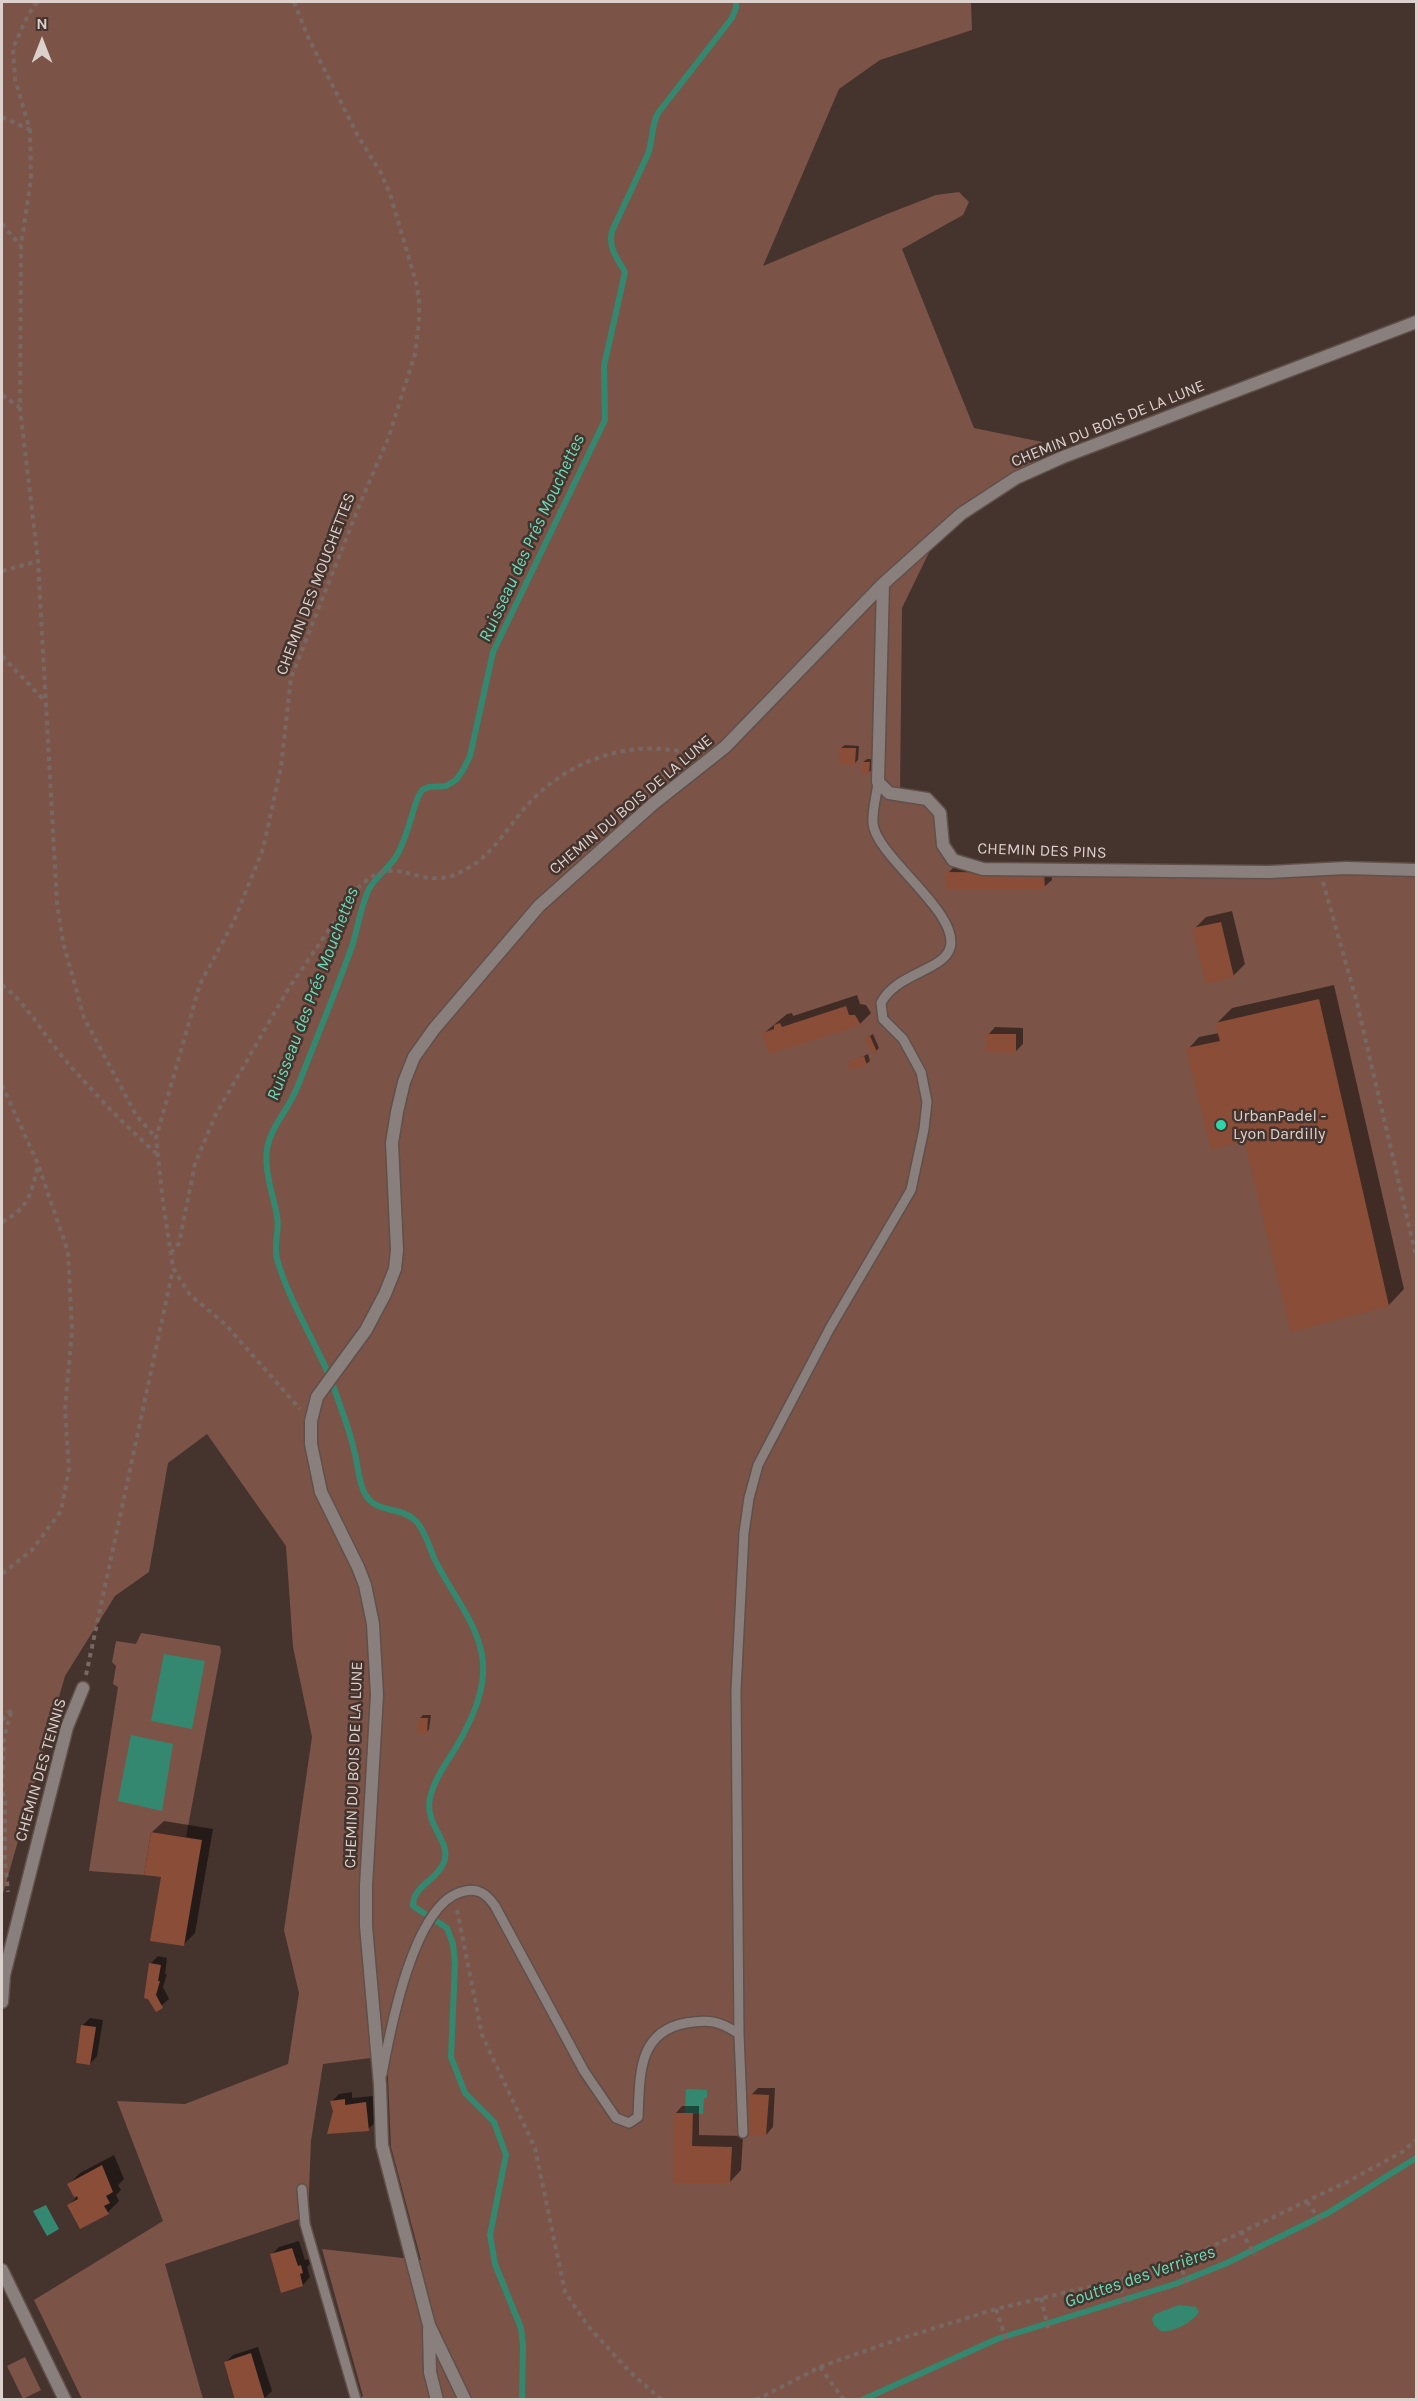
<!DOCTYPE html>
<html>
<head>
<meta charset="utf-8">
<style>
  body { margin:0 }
  #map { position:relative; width:1418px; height:2401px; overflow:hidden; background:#45332d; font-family:Karla,sans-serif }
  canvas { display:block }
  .frame { position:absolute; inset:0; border:3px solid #dcd1cd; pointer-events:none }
  .north { position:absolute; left:12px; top:12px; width:60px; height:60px; -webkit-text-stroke:4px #45332d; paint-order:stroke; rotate:0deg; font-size:16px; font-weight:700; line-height:24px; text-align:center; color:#dcd1cd }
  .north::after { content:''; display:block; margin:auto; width:21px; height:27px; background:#dcd1cd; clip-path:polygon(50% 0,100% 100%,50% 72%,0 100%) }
</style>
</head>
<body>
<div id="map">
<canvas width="1418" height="2401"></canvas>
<div class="frame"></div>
<div class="north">N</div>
</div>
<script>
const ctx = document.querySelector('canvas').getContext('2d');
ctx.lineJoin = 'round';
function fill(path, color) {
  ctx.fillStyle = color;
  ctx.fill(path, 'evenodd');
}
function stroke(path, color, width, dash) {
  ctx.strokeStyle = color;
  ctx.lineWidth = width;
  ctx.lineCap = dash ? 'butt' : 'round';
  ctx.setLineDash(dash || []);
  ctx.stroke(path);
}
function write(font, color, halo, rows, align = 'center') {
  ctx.font = font + ' Karla,sans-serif';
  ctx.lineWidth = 5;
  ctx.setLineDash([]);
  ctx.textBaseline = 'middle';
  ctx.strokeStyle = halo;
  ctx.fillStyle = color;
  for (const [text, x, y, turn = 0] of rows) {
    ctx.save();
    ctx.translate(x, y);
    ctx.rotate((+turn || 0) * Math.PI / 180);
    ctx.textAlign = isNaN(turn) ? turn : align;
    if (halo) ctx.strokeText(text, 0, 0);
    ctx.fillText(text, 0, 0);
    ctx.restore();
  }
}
fill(new Path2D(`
  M 2,2 L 971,2 L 972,30 L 880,60 L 839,89 L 763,266 L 887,214 L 936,195 L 959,192 L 969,202 L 963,215 L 902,249 L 974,428 L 1042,442 L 1039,468 L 937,536 L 902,608 L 900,795 L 927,799 L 940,813 L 953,860 L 983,869 L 1416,870 L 1416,2399 L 359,2399 L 363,2396 L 322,2249 L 421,2260 L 391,2147 L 387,2056 L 323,2064 L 311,2141 L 308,2216 L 165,2264 L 203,2399 L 82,2399 L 34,2300 L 163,2221 L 117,2101 L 185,2104 L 288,2064 L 299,1993 L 284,1930 L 312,1737 L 293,1647 L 286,1546 L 207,1434 L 168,1463 L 149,1572 L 115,1596 L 65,1676 L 2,1897 Z
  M 141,1633 L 220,1646 L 221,1651 L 186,1837 L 151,1832 L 144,1875 L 89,1871 L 118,1687 L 113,1684 L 116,1666 L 112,1662 L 116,1641 L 136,1644 Z
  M 25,2357 L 41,2390 L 23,2399 L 7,2366 Z`), '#7b5447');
fill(new Path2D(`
  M 164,1654 L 205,1661 L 192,1729 L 151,1721 Z
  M 131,1735 L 173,1744 L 162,1811 L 118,1801 Z
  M 686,2089 L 707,2090 L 707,2098 L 704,2098 L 703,2114 L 685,2113 Z
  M 46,2205 L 59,2229 L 47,2236 L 33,2211 Z
  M 1179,2305 L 1196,2307 L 1199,2312 C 1192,2322 1174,2333 1161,2331 L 1154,2325 L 1152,2319 L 1155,2314 Z`), '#34886f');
fill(new Path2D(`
  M 845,745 L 859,746 L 858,760 L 855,763 L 841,748 Z
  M 867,759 L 872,759 L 872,769 L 869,772 L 863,762 Z
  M 955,866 L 1051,866 L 1052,880 L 1044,887 L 948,873 Z
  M 1232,911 L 1245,964 L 1233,976 L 1194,929 L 1206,917 Z
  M 1334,985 L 1404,1289 L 1389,1305 L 1245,1138 L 1188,1049 L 1199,1037 L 1219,1033 L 1217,1023 L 1232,1008 Z
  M 857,995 L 860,1004 L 866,1005 L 871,1013 L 860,1024 L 764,1033 L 787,1014 L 792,1013 L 793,1016 Z
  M 995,1027 L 1023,1028 L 1023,1044 L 1016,1051 L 988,1035 Z
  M 873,1034 L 879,1048 L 876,1051 L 867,1038 Z
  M 868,1054 L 870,1061 L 866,1064 L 850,1062 Z
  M 423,1715 L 431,1715 L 429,1729 L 426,1733 L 420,1718 Z
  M 164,1821 L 213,1829 L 195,1933 L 183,1945 L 163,1876 L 152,1832 Z
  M 158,1956 L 167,1958 L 165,1974 L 167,1974 L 163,1987 L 169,1999 L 156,2010 L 150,1964 Z
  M 90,2018 L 103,2020 L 97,2056 L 90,2064 L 82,2026 Z
  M 758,2088 L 775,2088 L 773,2127 L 766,2135 L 751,2095 Z
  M 352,2092 L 352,2098 L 373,2096 L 376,2122 L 368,2129 L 335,2111 L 332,2101 L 339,2094 Z
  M 682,2106 L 699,2106 L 699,2135 L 743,2136 L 741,2170 L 730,2182 L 674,2145 L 675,2114 Z
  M 114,2155 L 124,2179 L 118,2185 L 121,2190 L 116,2195 L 119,2201 L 108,2212 L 69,2205 L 81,2193 L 69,2184 L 80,2173 Z
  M 299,2241 L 305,2260 L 308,2259 L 310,2264 L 307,2267 L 310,2277 L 303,2285 L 272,2254 L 279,2247 Z
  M 258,2347 L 272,2391 L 264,2399 L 226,2362 L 233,2355 Z`), '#0007');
stroke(new Path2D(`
  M 522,2400 L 523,2345 L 521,2328 L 495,2264 L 490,2235 L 506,2155 L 494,2122 L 465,2093 L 451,2057 L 455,1963 L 453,1944 L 447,1928 L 413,1906 C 413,1885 437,1881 444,1862 C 452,1841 424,1826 430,1798 C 434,1780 445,1765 455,1749 C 471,1722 488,1687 482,1655 C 476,1621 450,1591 435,1560 C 429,1547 426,1532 416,1521 C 400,1505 375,1515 364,1492 C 358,1479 358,1464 354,1450 C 351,1436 346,1422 341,1408 C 335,1390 329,1373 320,1356 C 305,1324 287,1294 277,1259 C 273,1245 280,1231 277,1216 C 273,1194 264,1172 267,1149 C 271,1126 288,1110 297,1088 C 315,1042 334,996 351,949 C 358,929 360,907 369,889 C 376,876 390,868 397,855 C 407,838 411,815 418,797 L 422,790 L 429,787 L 446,786 L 456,780 L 463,770 L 470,756 L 493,652 L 605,420 L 604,366 L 625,272 C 617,258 608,248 612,231 L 648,154 C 653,140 651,126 658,113 L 732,18 L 736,8 L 736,2
  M 862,2400 L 997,2339 L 1175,2284 L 1227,2263 L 1328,2213 L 1416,2158`), '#34886f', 6);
fill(new Path2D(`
  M 840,748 L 856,748 L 855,765 L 839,764 Z
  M 862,762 L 870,762 L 869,773 L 862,774 Z
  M 946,872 L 1044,873 L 1045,889 L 946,889 Z
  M 1221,922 L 1234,977 L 1206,984 L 1192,928 Z
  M 1319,999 L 1389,1306 L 1291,1332 L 1244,1141 L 1211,1150 L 1186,1048 L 1220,1041 L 1215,1023 Z
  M 846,1006 L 849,1015 L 855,1015 L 861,1025 L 769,1054 L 762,1033 L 774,1029 L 774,1025 L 780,1023 L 782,1027 Z
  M 986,1034 L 1016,1034 L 1016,1053 L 986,1052 Z
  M 870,1036 L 877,1052 L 872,1054 L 865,1038 Z
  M 864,1056 L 867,1065 L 850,1070 L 848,1061 Z
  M 419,1718 L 428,1718 L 427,1734 L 417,1733 Z
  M 151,1832 L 202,1840 L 184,1946 L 150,1941 L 161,1877 L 144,1875 Z
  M 149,1963 L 161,1965 L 158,1981 L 160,1981 L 156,1995 L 163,2008 L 156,2012 L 148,1999 L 144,1998 Z
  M 81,2025 L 96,2027 L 90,2065 L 76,2063 Z
  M 749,2094 L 769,2095 L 766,2136 L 748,2135 Z
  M 345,2099 L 345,2105 L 366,2102 L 369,2131 L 327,2134 L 333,2111 L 330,2101 Z
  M 673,2113 L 693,2113 L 692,2146 L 732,2147 L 730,2183 L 673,2183 Z
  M 102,2165 L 113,2192 L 106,2196 L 110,2203 L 104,2206 L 109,2214 L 80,2229 L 67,2205 L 78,2199 L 77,2196 L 74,2197 L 67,2184 Z
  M 292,2248 L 298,2266 L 301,2265 L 303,2273 L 300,2274 L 303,2286 L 281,2293 L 270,2254 Z
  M 251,2353 L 265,2400 L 235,2400 L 224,2362 Z`), '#8a4d38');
const service = new Path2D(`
  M 382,2074 C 390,2031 413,1906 461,1892 C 477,1887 486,1893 495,1906 L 584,2071 L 616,2118 L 629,2123 L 638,2117 C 640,2076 637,2032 686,2023 C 709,2019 720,2021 739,2034
  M 743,2133 L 739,2034 L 736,1690 L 744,1533 L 749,1498 L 758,1465 L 830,1328 L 911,1190 L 924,1129 L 927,1102 L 921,1072 L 903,1039 L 883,1019 L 881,1003 C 896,973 943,971 950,948 C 961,913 875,856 873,823 C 872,810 877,794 878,782
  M 302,2189 L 305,2224 L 356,2400`);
const minor = new Path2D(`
  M 883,584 L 878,782 L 889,793 L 927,799 L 940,813 L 943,845 L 953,860 L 983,869 L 1269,872 L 1346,868 L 1416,870
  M 2,2002 L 4,1975 L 67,1727 L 83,1688
  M 2,2270 L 65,2400
  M 429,2329 L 430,2372 L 437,2400
  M 465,2400 L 429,2325 L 382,2145 L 380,2085 L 366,1926 L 366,1886 L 377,1695 L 373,1624 L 365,1585 L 358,1567 L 321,1492 L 311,1444 L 311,1421 L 317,1397 L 366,1330 L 385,1294 L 395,1269 L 397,1250 L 392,1143 L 397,1112 L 404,1082 L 414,1057 L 434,1029 L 539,906 L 653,804 L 725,747 L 883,584 L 961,514 L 1016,478 L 1063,457 L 1416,322`);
stroke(service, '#604f4a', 12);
stroke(minor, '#604f4a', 15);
stroke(new Path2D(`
  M 37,2 L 28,15 L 13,48 L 15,79 L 30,130 L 31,179 L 21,246 L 20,408 L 38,561 L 57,903 L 63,942 L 84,1018 L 136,1115 L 156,1138
  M 294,2 L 308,37 L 358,136 L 381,173 L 390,194 L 416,282 L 419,300 L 419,322 L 415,354 L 388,439 L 361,501 L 291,678 L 281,767 L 263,849 L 234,921 L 200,984 L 156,1138 L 163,1202 L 173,1268 L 190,1295 L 225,1324 L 300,1409
  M 2,117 L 30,130
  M 2,224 L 20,245
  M 2,395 L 19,407
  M 2,571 L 38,561
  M 2,656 L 45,701
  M 1323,882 L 1356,999 L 1416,1256
  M 2,985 C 27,1004 41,1031 61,1055 C 91,1090 122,1123 157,1154
  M 2,1085 L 38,1164 L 68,1252 L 72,1330 L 65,1410 L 69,1469 L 61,1511 L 32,1550 L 2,1574
  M 2,1222 C 29,1208 31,1194 38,1165
  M 171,1253 L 179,1243 L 195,1164 L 215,1116 L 287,991 L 356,890 C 394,851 410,885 449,877 C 455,875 461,872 466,869 C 487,860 508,828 523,810 C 564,761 630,737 692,754
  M 86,1675 L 173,1269
  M 2,1720 L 12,1709 L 4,1738 L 2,1788 L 5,1802 L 5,1861 L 8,1892
  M 457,1910 L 482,2035 L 535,2148 L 565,2292 L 588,2326 L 629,2371 L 662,2400
  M 1307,2202 L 1323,2224
  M 1241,2231 L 1255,2255
  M 1179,2262 L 1187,2283
  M 1119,2280 L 1124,2304
  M 1041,2298 L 1048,2328
  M 996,2309 L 1007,2342
  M 820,2367 L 844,2400
  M 756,2400 L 820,2367 L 893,2341 L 996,2309 L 1119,2280 L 1179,2262 L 1349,2181 L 1402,2152 L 1416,2140`), '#786863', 4, [4.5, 4.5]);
stroke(service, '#89807d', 9);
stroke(minor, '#89807d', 12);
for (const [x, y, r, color] of [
  [1221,1125,6,"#2ed4aa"]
]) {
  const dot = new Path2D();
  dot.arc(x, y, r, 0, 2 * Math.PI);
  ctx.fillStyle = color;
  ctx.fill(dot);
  stroke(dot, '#45332d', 2);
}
write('16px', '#dcd1cd', '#45332d', [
  ["CHEMIN DU BOIS DE LA LUNE",1108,424,-22],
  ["CHEMIN DES MOUCHETTES",316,584,-69],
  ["CHEMIN DU BOIS DE LA LUNE",631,805,-40],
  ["CHEMIN DES PINS",1042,851,2],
  ["CHEMIN DU BOIS DE LA LUNE",354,1765,-88],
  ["CHEMIN DES TENNIS",41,1770,-74]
]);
write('16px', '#dcd1cd', '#45332d', [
  ["UrbanPadel -",1233,1116],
  ["Lyon Dardilly",1233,1134]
], 'left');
write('italic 18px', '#67ddb9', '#45332d', [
  ["Ruisseau des Prés Mouchettes",532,538,-65],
  ["Ruisseau des Prés Mouchettes",313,994,-69],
  ["Gouttes des Verrières",1140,2277,-19]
]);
</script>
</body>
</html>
